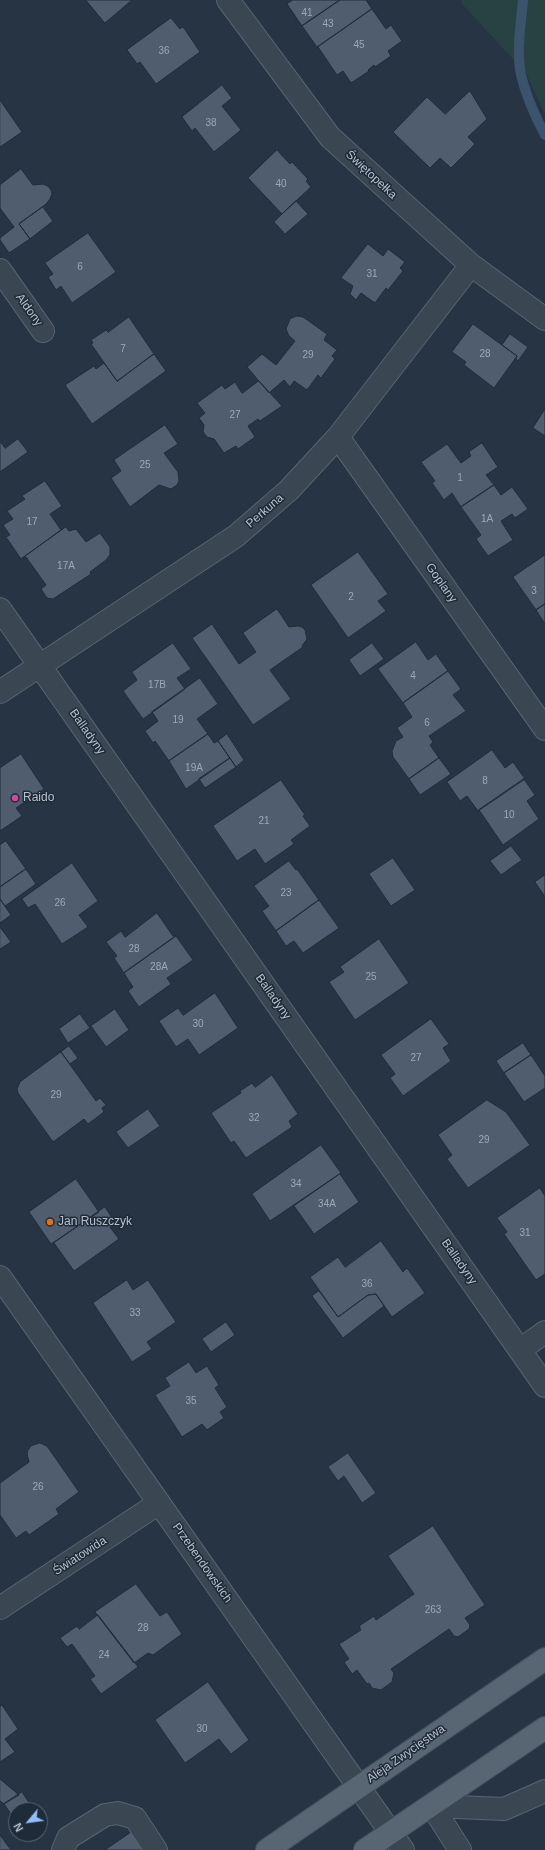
<!DOCTYPE html>
<html>
<head>
<meta charset="utf-8">
<style>
  body { margin:0 }
  #map { position:relative; width:545px; height:1850px; overflow:hidden; background:#263443; font-family:Helvetica,sans-serif }
  canvas { display:block }
  .north { position:absolute; left:8px; top:1802px; width:40px; height:40px; box-sizing:border-box; background:#1f2b38; border:1px solid #5c6773; border-radius:50%; rotate:241deg; font-size:11px; font-weight:700; line-height:16px; text-align:center; color:#b7c1cc }
  .north::after { content:''; display:block; margin:auto; width:14px; height:18px; background:#8ebefb; clip-path:polygon(50% 0,100% 100%,50% 72%,0 100%) }
</style>
</head>
<body>
<div id="map">
<canvas width="545" height="1850"></canvas>
<div class="north">N</div>
</div>
<script>
const ctx = document.querySelector('canvas').getContext('2d');
ctx.lineJoin = 'round';
function fill(path, color) {
  ctx.fillStyle = color;
  ctx.fill(path, 'evenodd');
}
function stroke(path, color, width, dash) {
  ctx.strokeStyle = color;
  ctx.lineWidth = width;
  ctx.lineCap = dash ? 'butt' : 'round';
  ctx.setLineDash(dash || []);
  ctx.stroke(path);
}
function write(font, color, halo, rows, align = 'center') {
  ctx.font = font + ' Helvetica,sans-serif';
  ctx.lineWidth = 3;
  ctx.setLineDash([]);
  ctx.textBaseline = 'middle';
  ctx.strokeStyle = halo;
  ctx.fillStyle = color;
  for (const [text, x, y, turn = 0] of rows) {
    ctx.save();
    ctx.translate(x, y);
    ctx.rotate((+turn || 0) * Math.PI / 180);
    ctx.textAlign = isNaN(turn) ? turn : align;
    if (halo) ctx.strokeText(text, 0, 0);
    ctx.fillText(text, 0, 0);
    ctx.restore();
  }
}
fill(new Path2D(`
  M 462,0 L 545,0 L 545,115 L 526,73 L 461,3 Z`), '#284244');
stroke(new Path2D(`
  M 523,0 C 521,24 516,51 521,75 C 526,96 535,116 545,135`), '#3b536c', 10);
const building = new Path2D(`
  M 86,0 L 132,0 L 105,23 Z
  M 293,0 L 340,0 L 302,26 L 287,4 Z
  M 340,0 L 366,0 L 372,9 L 317,47 L 302,26 Z
  M 372,9 L 386,29 L 391,25 L 402,41 L 388,51 L 391,56 L 375,67 L 374,65 L 368,70 L 369,71 L 351,83 L 343,71 L 337,75 L 318,47 Z
  M 171,18 L 180,29 L 182,27 L 184,28 L 200,52 L 156,84 L 140,62 L 137,64 L 127,50 Z
  M 222,85 L 232,98 L 222,106 L 241,130 L 214,152 L 195,128 L 192,131 L 182,117 Z
  M 470,91 L 487,119 L 468,137 L 475,144 L 451,168 L 440,158 L 430,168 L 393,132 L 427,97 L 445,114 Z
  M 0,100 L 22,132 L 0,147 Z
  M 277,150 L 290,164 L 292,162 L 308,179 L 306,181 L 311,187 L 282,214 L 248,178 Z
  M 21,169 L 33,185 L 43,184 L 48,186 L 51,190 L 52,194 L 50,199 L 46,204 L 19,224 L 30,239 L 9,253 L 0,240 L 0,238 L 14,227 L 0,208 L 0,185 Z
  M 296,201 L 308,214 L 285,234 L 274,222 Z
  M 43,207 L 53,221 L 30,239 L 19,224 Z
  M 88,233 L 116,272 L 72,303 L 61,286 L 56,290 L 48,277 L 53,274 L 45,263 Z
  M 368,244 L 383,256 L 388,249 L 405,262 L 400,268 L 403,271 L 388,290 L 386,288 L 375,303 L 361,293 L 356,300 L 350,294 L 353,286 L 341,278 Z
  M 297,316 L 303,317 L 327,334 L 324,340 L 337,350 L 332,356 L 335,359 L 321,378 L 318,375 L 307,390 L 294,381 L 290,387 L 284,380 L 269,393 L 247,367 L 262,354 L 276,365 L 295,341 L 289,336 L 286,329 L 290,319 Z
  M 129,317 L 154,354 L 117,381 L 91,344 L 93,343 L 91,340 L 106,330 L 108,332 Z
  M 473,324 L 517,356 L 494,388 L 464,365 L 466,362 L 452,352 Z
  M 510,334 L 528,347 L 518,361 L 516,359 L 517,356 L 502,345 Z
  M 154,354 L 166,371 L 92,424 L 65,385 L 94,366 L 96,369 L 104,363 L 117,381 Z
  M 259,381 L 282,406 L 260,421 L 258,419 L 248,426 L 255,437 L 238,449 L 236,446 L 224,453 L 214,439 L 207,437 L 203,432 L 204,425 L 199,418 L 205,413 L 197,403 L 222,385 L 225,389 L 235,382 L 242,393 Z
  M 545,409 L 545,436 L 533,428 Z
  M 165,425 L 178,444 L 164,453 L 178,472 L 179,481 L 177,485 L 171,489 L 159,485 L 130,507 L 111,478 L 121,471 L 114,460 Z
  M 18,439 L 28,452 L 0,472 L 0,441 L 5,448 Z
  M 482,443 L 498,467 L 486,475 L 494,485 L 461,507 L 452,493 L 444,500 L 432,483 L 435,481 L 421,462 L 447,444 L 461,463 L 471,456 L 469,452 Z
  M 45,481 L 62,506 L 50,514 L 61,530 L 21,559 L 6,537 L 10,535 L 3,525 L 13,519 L 7,511 L 25,499 L 22,496 Z
  M 494,485 L 501,495 L 512,487 L 528,509 L 515,518 L 512,514 L 501,521 L 513,540 L 488,556 L 476,539 L 481,535 L 461,507 Z
  M 66,527 L 69,531 L 76,529 L 86,542 L 100,533 L 110,547 L 110,555 L 106,560 L 90,572 L 91,574 L 53,599 L 47,598 L 41,589 L 46,585 L 26,557 L 21,559 Z
  M 358,552 L 388,594 L 378,601 L 386,611 L 348,638 L 311,585 Z
  M 545,555 L 545,604 L 536,610 L 513,577 Z
  M 545,604 L 545,624 L 536,610 Z
  M 277,609 L 289,627 L 298,626 L 302,627 L 305,630 L 307,639 L 302,646 L 303,647 L 270,670 L 291,699 L 253,725 L 192,638 L 212,624 L 239,664 L 256,652 L 243,633 Z
  M 416,642 L 428,660 L 436,654 L 448,671 L 403,703 L 378,669 Z
  M 173,643 L 191,669 L 177,678 L 185,689 L 143,719 L 123,691 L 137,680 L 132,672 Z
  M 372,643 L 384,659 L 360,676 L 349,660 Z
  M 448,671 L 461,689 L 453,695 L 466,711 L 429,736 L 433,742 L 430,745 L 439,758 L 409,779 L 393,757 L 392,751 L 396,741 L 403,737 L 397,728 L 412,717 L 403,703 Z
  M 200,678 L 218,704 L 197,719 L 208,734 L 169,761 L 155,741 L 153,743 L 145,731 L 158,721 L 152,712 Z
  M 208,734 L 214,743 L 218,741 L 230,758 L 186,789 L 169,761 Z
  M 227,734 L 244,760 L 236,767 L 218,741 Z
  M 492,750 L 505,768 L 513,762 L 525,779 L 478,811 L 467,796 L 460,801 L 447,782 Z
  M 21,754 L 44,789 L 16,808 L 22,816 L 0,831 L 0,768 Z
  M 230,758 L 236,767 L 205,788 L 199,779 Z
  M 439,758 L 451,774 L 420,795 L 409,779 Z
  M 524,779 L 535,795 L 527,801 L 539,819 L 503,845 L 479,810 Z
  M 281,780 L 305,815 L 303,816 L 310,826 L 291,840 L 294,844 L 265,864 L 255,849 L 237,861 L 213,826 Z
  M 6,841 L 26,869 L 0,887 L 0,845 Z
  M 511,846 L 522,860 L 501,875 L 490,861 Z
  M 393,858 L 415,890 L 391,906 L 369,874 Z
  M 289,861 L 296,870 L 297,869 L 319,900 L 276,931 L 262,911 L 269,906 L 254,886 Z
  M 72,863 L 98,901 L 79,915 L 88,927 L 62,944 L 35,904 L 28,908 L 22,899 Z
  M 26,869 L 36,884 L 5,906 L 0,899 L 0,887 Z
  M 545,875 L 545,897 L 535,882 Z
  M 0,899 L 11,915 L 0,923 Z
  M 319,900 L 339,928 L 303,953 L 294,941 L 286,946 L 276,931 Z
  M 157,913 L 173,936 L 176,936 L 124,973 L 114,958 L 117,956 L 106,942 L 121,931 L 125,937 Z
  M 0,927 L 11,942 L 0,949 Z
  M 176,936 L 193,960 L 167,978 L 171,984 L 139,1007 L 128,991 L 133,987 L 124,973 Z
  M 379,939 L 409,983 L 355,1020 L 329,982 L 344,972 L 340,967 Z
  M 215,993 L 238,1028 L 199,1055 L 188,1039 L 176,1047 L 159,1021 L 178,1008 L 183,1015 Z
  M 115,1009 L 129,1030 L 106,1047 L 91,1026 Z
  M 80,1014 L 90,1028 L 68,1043 L 59,1029 Z
  M 431,1019 L 449,1044 L 443,1048 L 451,1061 L 403,1096 L 390,1078 L 395,1074 L 381,1055 Z
  M 523,1043 L 531,1055 L 504,1073 L 496,1061 Z
  M 69,1046 L 78,1058 L 70,1064 L 61,1052 Z
  M 61,1052 L 96,1101 L 100,1098 L 106,1105 L 102,1108 L 104,1112 L 88,1124 L 84,1119 L 53,1142 L 18,1093 L 17,1089 L 20,1082 Z
  M 531,1055 L 545,1076 L 545,1088 L 524,1102 L 504,1073 Z
  M 272,1075 L 298,1114 L 289,1121 L 292,1127 L 246,1158 L 234,1141 L 231,1143 L 211,1113 L 241,1093 L 240,1091 L 252,1083 L 255,1087 Z
  M 487,1100 L 506,1112 L 530,1145 L 468,1188 L 447,1159 L 452,1155 L 438,1135 Z
  M 148,1109 L 160,1126 L 128,1148 L 116,1132 Z
  M 321,1145 L 341,1173 L 270,1221 L 252,1194 Z
  M 340,1174 L 359,1202 L 314,1234 L 294,1206 Z
  M 76,1179 L 99,1212 L 51,1244 L 29,1212 Z
  M 540,1188 L 545,1196 L 545,1274 L 536,1280 L 504,1234 L 507,1232 L 497,1218 Z
  M 105,1207 L 116,1224 L 110,1227 L 119,1239 L 74,1271 L 54,1243 Z
  M 381,1241 L 403,1272 L 407,1268 L 425,1293 L 392,1317 L 376,1294 L 368,1295 L 338,1317 L 310,1277 L 338,1257 L 345,1267 Z
  M 127,1280 L 133,1290 L 148,1280 L 176,1322 L 147,1342 L 152,1349 L 132,1362 L 93,1303 Z
  M 319,1291 L 338,1317 L 368,1295 L 376,1294 L 384,1306 L 343,1338 L 312,1296 Z
  M 226,1322 L 235,1335 L 211,1352 L 202,1339 Z
  M 189,1362 L 196,1373 L 207,1366 L 219,1385 L 215,1388 L 227,1407 L 220,1412 L 224,1418 L 207,1430 L 202,1424 L 182,1437 L 155,1395 L 170,1386 L 165,1378 Z
  M 40,1443 L 47,1446 L 79,1492 L 56,1509 L 59,1514 L 29,1535 L 26,1531 L 16,1538 L 0,1515 L 0,1483 L 29,1462 L 27,1454 L 28,1450 L 31,1446 Z
  M 348,1453 L 376,1493 L 362,1503 L 344,1476 L 338,1481 L 328,1467 Z
  M 433,1526 L 485,1605 L 465,1618 L 470,1625 L 469,1629 L 458,1637 L 454,1636 L 449,1629 L 391,1669 L 394,1673 L 392,1682 L 381,1690 L 372,1688 L 369,1683 L 367,1684 L 357,1670 L 352,1674 L 344,1662 L 349,1659 L 339,1644 L 361,1630 L 359,1626 L 374,1616 L 376,1620 L 414,1594 L 388,1556 Z
  M 136,1584 L 160,1616 L 167,1612 L 182,1634 L 153,1655 L 148,1653 L 134,1663 L 95,1612 Z
  M 98,1615 L 138,1667 L 101,1694 L 90,1679 L 95,1676 L 72,1644 L 67,1647 L 60,1638 L 77,1626 L 79,1629 Z
  M 208,1682 L 249,1740 L 231,1754 L 219,1739 L 185,1763 L 155,1720 Z
  M 2,1705 L 18,1729 L 5,1739 L 15,1752 L 0,1762 L 0,1707 Z
  M 0,1779 L 19,1795 L 4,1804 L 0,1801 Z
  M 22,1792 L 34,1810 L 16,1810 L 16,1821 L 4,1804 Z
  M 133,1831 L 146,1850 L 105,1850 Z
  M 0,1835 L 11,1850 L 0,1850 Z`);
fill(building, '#4f5d6e');
stroke(building, '#212d3a', 1);
const minor = new Path2D(`
  M 228,0 L 330,137 L 471,265 L 545,319
  M 0,270 L 43,331
  M 338,437 L 545,729
  M 0,609 L 545,1386
  M 0,692 L 236,536 L 289,490 L 338,437 L 471,265
  M 0,1277 L 403,1850
  M 520,1350 L 545,1332
  M 0,1608 L 159,1503
  M 432,1806 L 504,1809 L 545,1791
  M 432,1806 L 460,1850
  M 63,1850 L 68,1838 L 105,1815 L 118,1813 L 135,1818 L 156,1850`);
const major = new Path2D(`
  M 267,1850 L 545,1659
  M 365,1850 L 545,1728`);
stroke(minor, '#586470', 24);
stroke(major, '#444f5c', 24);
stroke(minor, '#3a4652', 22);
stroke(major, '#586572', 22);
for (const [x, y, r, color] of [
  [15,798,4,"#d1479c"],
  [50,1222,4,"#e8710a"]
]) {
  const dot = new Path2D();
  dot.arc(x, y, r, 0, 2 * Math.PI);
  ctx.fillStyle = color;
  ctx.fill(dot);
  stroke(dot, '#1f2b38', 1.5);
}
write('10px', '#9da8b4', null, [
  ["41",307,13],
  ["43",328,24],
  ["45",359,45],
  ["36",164,51],
  ["38",211,123],
  ["40",281,184],
  ["6",80,267],
  ["31",372,274],
  ["7",123,349],
  ["28",485,354],
  ["29",308,355],
  ["27",235,415],
  ["25",145,465],
  ["1",460,478],
  ["1A",487,519],
  ["17",32,522],
  ["17A",66,566],
  ["3",534,591],
  ["2",351,597],
  ["4",413,676],
  ["17B",157,685],
  ["19",178,720],
  ["6",427,723],
  ["19A",194,768],
  ["8",485,781],
  ["10",509,815],
  ["21",264,821],
  ["23",286,893],
  ["26",60,903],
  ["28",134,949],
  ["28A",159,967],
  ["25",371,977],
  ["30",198,1024],
  ["27",416,1058],
  ["29",56,1095],
  ["32",254,1118],
  ["29",484,1140],
  ["34",296,1184],
  ["34A",327,1204],
  ["31",525,1233],
  ["36",367,1284],
  ["33",135,1313],
  ["35",191,1401],
  ["26",38,1487],
  ["263",433,1610],
  ["28",143,1628],
  ["24",104,1655],
  ["30",202,1729]
]);
write('12px', '#b7c1cc', '#1f2b38', [
  ["Świętopełka",371,175,43],
  ["Aldony",29,310,54],
  ["Perkuna",265,511,-41],
  ["Goplany",441,583,55],
  ["Balladyny",87,732,55],
  ["Balladyny",273,997,55],
  ["Balladyny",459,1262,55],
  ["Światowida",80,1556,-33],
  ["Przebendowskich",202,1563,55],
  ["Aleja Zwycięstwa",406,1754,-35]
]);
write('12px', '#b7c1cc', '#1f2b38', [
  ["Raido",23,798],
  ["Jan Ruszczyk",58,1222]
], 'left');
</script>
</body>
</html>
